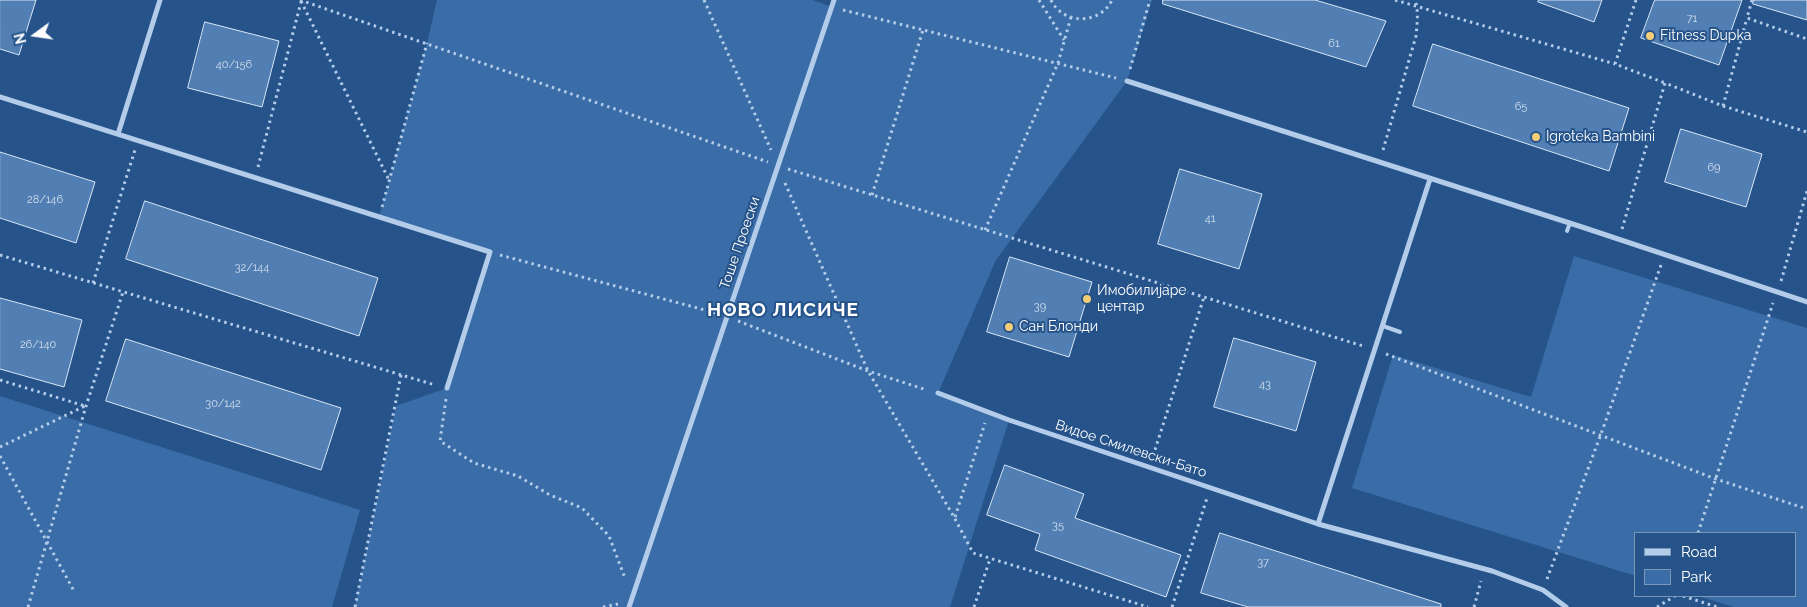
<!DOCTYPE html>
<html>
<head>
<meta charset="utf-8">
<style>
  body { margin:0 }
  #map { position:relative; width:1807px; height:607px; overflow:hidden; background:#25538a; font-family:Raleway,sans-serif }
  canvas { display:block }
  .legend { position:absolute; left:1634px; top:532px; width:162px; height:65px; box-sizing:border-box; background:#25538a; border:1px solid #7c98b9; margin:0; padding:6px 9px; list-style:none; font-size:15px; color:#fff }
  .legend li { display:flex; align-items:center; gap:10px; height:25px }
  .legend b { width:25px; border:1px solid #7c98b9 }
  .north { position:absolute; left:10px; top:10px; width:50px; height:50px; -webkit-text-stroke:4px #25538a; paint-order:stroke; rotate:256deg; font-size:14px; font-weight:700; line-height:20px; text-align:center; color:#fff }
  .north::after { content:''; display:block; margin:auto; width:18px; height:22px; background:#fff; clip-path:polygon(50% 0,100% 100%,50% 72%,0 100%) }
</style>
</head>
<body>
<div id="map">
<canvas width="1807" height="607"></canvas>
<ul class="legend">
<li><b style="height:6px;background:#b3ccea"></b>Road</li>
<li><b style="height:14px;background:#3a6da7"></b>Park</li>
</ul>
<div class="north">N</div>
</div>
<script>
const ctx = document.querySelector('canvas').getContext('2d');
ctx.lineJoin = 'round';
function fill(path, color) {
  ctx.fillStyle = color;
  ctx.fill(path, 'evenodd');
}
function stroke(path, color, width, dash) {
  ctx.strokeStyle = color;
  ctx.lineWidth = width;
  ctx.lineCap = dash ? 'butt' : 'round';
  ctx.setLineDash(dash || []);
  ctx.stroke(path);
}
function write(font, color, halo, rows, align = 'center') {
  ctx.font = font + ' Raleway,sans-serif';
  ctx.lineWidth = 4;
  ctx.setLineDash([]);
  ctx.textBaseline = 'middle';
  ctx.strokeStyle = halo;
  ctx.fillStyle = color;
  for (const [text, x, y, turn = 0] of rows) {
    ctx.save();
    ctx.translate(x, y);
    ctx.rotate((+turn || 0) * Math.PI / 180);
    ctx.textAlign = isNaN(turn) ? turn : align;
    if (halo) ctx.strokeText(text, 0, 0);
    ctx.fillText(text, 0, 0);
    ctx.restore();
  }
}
fill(new Path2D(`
  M 437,0 L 813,0 L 832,7 L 834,0 L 1152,0 L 1127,81 L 996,260 L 938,393 L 1009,420 L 950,607 L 355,607 L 396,406 L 447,388 L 490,252 L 379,217 L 427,43 Z
  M 1574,256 L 1807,328 L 1807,607 L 1734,607 L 1698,596 L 1796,596 L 1796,533 L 1636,533 L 1636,576 L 1352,488 L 1393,355 L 1531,397 Z
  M 0,396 L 360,510 L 332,607 L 0,607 Z`), '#3a6da7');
const building = new Path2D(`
  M 0,0 L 36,0 L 19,55 L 0,49 Z
  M 1163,0 L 1315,0 L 1386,21 L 1366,67 L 1163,4 Z
  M 1539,0 L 1602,0 L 1594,22 L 1538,2 Z
  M 1655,0 L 1742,0 L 1719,65 L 1641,38 Z
  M 1754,0 L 1807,0 L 1807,20 L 1753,4 Z
  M 205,22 L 279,41 L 262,107 L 188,88 Z
  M 1433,44 L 1629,108 L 1609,171 L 1413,106 Z
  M 1681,129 L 1762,154 L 1746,207 L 1665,182 Z
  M 0,152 L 95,182 L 76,243 L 0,218 Z
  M 1180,169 L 1262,194 L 1239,269 L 1158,244 Z
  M 145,201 L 378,278 L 359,336 L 126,259 Z
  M 1010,257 L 1092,282 L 1069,357 L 987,332 Z
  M 0,298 L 82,320 L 64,387 L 0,369 Z
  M 1234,338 L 1316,362 L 1296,431 L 1214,407 Z
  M 126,339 L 341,408 L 321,470 L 106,401 Z
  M 1005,465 L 1084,494 L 1075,518 L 1181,555 L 1166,597 L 1035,550 L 1040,534 L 987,515 Z
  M 1220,533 L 1441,604 L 1441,607 L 1248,607 L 1201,593 Z`);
fill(building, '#527fb3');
stroke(building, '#d7e6f7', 1);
stroke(new Path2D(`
  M 300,0 L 768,162
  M 704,0 L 771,150
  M 1039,0 L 1064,40
  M 1051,0 C 1063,25 1100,25 1112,0
  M 1395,0 L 1615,64
  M 1636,0 L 1615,64 L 1665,83
  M 1752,0 L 1747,18 L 1807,39
  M 301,1 L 389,180
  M 843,10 L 1116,78
  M 1130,69 L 1150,0
  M 1723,106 L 1747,18
  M 1383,150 L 1416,36 C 1417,24 1419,12 1415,0
  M 258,167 L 301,2
  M 788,169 L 1363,346
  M 785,183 L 868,371 L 954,517 L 973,553 L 1148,607
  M 872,195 L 923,30
  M 382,207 L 427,43
  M 1622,229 L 1665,83 L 1723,106 L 1807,132
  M 985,230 L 1058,63 L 1071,17
  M 0,255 L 435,385
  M 500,255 L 716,313
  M 1781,281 L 1807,191
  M 93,283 L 135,150
  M 738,321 L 868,371 L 927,390
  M 1386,354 L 1716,479 L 1807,509
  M 0,380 L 85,406
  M 446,399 L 440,441 L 474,463 L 518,476 L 550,495 L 582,508 L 609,536 L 625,578
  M 0,447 L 85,406
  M 0,456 L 74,591
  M 1153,456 L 1204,297
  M 955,517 L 985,423
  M 1698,533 L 1773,303
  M 1547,579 L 1601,434 L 1661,265
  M 1683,596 L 1717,607
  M 28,607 L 86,406 L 123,292
  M 355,607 L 401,375
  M 603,607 L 618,604
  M 974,607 L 990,559
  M 1172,607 L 1207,498
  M 1474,607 L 1481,581
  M 1657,607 L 1675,596`), '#b3ccea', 3, [2.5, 4]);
stroke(new Path2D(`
  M 1567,231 L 1570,223
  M 1383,326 L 1400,332`), '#b3ccea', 4);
stroke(new Path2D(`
  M 1127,81 L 1582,227 L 1807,302
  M 0,97 L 490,252 L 447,388
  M 118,134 L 160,0
  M 938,393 L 1009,420 L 1318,524 L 1492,571 L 1543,590 L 1566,607
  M 1318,524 L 1430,179
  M 629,607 L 834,0`), '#b3ccea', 5);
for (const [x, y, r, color] of [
  [1650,36,5,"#f3ce77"],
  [1536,137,5,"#f3ce77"],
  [1087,299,5,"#f3ce77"],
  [1009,327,5,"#f3ce77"]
]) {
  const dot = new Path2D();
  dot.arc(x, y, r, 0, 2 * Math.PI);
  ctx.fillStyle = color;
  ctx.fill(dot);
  stroke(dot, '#25538a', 2);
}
write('11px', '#d4dfec', null, [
  ["71",1692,19],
  ["61",1334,44],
  ["40/156",234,65],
  ["65",1521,107],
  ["69",1714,168],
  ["28/146",45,200],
  ["41",1210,219],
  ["32/144",252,268],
  ["39",1040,307],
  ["26/140",38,345],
  ["43",1265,385],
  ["30/142",223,404],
  ["35",1058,526],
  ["37",1263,563]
]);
write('14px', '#fff', '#25538a', [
  ["Fitness Dupka",1660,36],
  ["Igroteka Bambini",1546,137],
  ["Имобилијаре",1097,291],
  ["центар",1097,307],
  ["Сан Блонди",1019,327]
], 'left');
write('14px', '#fff', '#25538a', [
  ["Тоше Проески",740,243,-71],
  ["Видое Смилевски-Бато",1131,449,18]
]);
ctx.letterSpacing = '1px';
write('bold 19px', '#fff', '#25538a', [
  ["НОВО ЛИСИЧЕ",783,310]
]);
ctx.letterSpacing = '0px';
</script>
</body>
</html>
